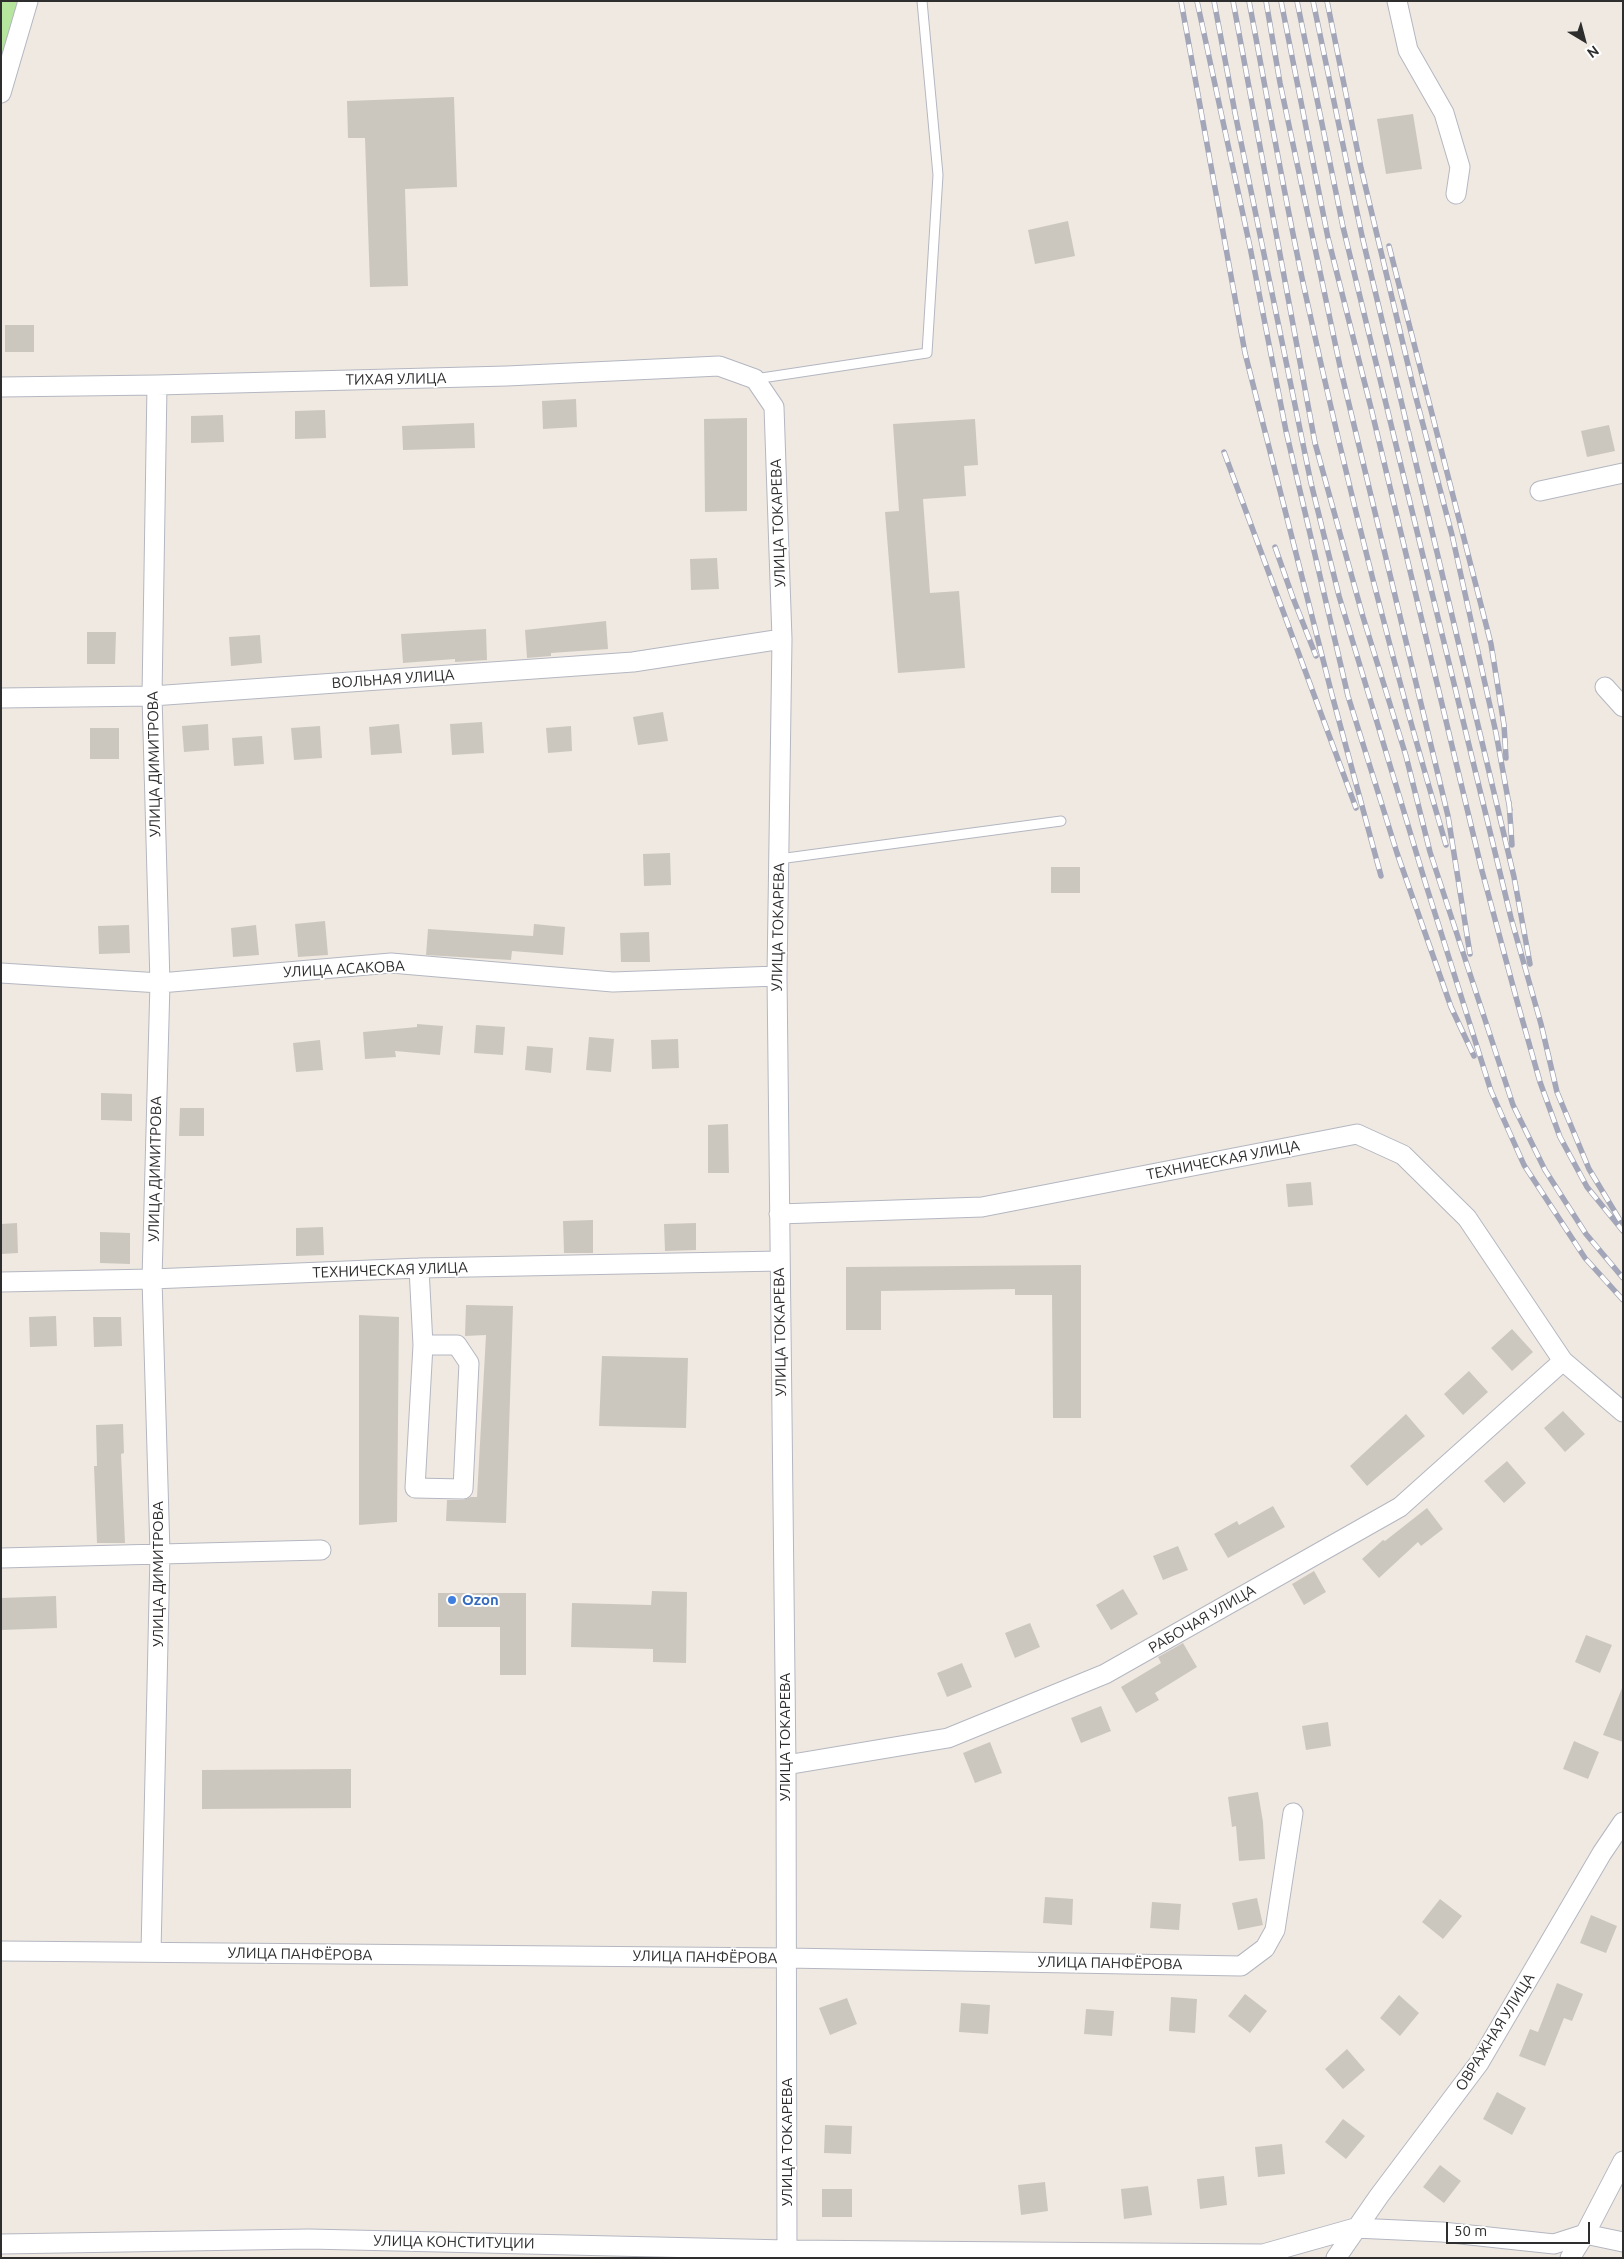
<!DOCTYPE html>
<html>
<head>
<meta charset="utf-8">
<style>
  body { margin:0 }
  #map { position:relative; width:1624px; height:2259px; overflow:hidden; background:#efe9e1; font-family:Ubuntu,sans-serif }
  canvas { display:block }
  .frame { position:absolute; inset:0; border:2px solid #2e2e2e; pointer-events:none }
  .north { position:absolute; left:1559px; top:15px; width:50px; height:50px; -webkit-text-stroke:4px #fff; paint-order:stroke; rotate:143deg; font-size:14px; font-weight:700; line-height:20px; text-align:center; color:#2e2e2e }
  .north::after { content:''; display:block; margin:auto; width:18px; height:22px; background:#2e2e2e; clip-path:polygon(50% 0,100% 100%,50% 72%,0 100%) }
  .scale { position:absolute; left:1446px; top:2222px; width:144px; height:22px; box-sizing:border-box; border:2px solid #2e2e2e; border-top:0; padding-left:6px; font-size:15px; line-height:18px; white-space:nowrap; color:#2e2e2e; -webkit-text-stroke:4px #fff; paint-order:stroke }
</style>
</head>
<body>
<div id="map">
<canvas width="1624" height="2259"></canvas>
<div class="frame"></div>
<div class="north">N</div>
<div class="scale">50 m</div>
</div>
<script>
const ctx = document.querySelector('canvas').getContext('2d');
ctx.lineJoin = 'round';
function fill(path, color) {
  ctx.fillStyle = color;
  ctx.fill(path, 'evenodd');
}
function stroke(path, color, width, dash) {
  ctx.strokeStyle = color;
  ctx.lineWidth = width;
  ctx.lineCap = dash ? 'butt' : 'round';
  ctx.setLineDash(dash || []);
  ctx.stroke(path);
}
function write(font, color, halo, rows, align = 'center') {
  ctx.font = font + ' Ubuntu,sans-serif';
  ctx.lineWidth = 4;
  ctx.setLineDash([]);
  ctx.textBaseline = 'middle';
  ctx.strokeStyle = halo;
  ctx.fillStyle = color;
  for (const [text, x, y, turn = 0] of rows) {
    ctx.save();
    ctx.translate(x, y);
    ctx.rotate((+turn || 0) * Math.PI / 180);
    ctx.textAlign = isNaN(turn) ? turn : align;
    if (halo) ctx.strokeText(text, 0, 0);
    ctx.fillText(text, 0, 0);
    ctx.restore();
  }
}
fill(new Path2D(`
  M 1,1 L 28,1 L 1,93 Z`), '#b6e59e');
fill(new Path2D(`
  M 454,97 L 457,187 L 405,189 L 408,286 L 370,287 L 365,138 L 348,138 L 347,101 Z
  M 1413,114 L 1422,169 L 1386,174 L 1377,119 Z
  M 1068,221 L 1075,256 L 1035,264 L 1028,230 Z
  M 5,325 L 34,325 L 34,352 L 5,352 Z
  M 576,399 L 577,427 L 543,429 L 542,401 Z
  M 325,410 L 326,438 L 295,439 L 295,411 Z
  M 223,415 L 224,442 L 191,443 L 191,416 Z
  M 747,418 L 747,511 L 705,512 L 704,419 Z
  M 975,419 L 978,465 L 964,466 L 966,496 L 923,499 L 930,593 L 959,591 L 965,668 L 898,673 L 885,512 L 899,511 L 893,424 Z
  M 474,423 L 475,448 L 403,450 L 402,426 Z
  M 1609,425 L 1615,451 L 1587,457 L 1581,431 Z
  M 717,558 L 719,589 L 691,590 L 690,559 Z
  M 606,621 L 608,649 L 551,653 L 551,656 L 527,658 L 525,630 Z
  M 486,629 L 487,660 L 455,662 L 455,659 L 403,663 L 401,634 Z
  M 87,632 L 116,632 L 115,664 L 87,664 Z
  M 260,635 L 262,663 L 231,666 L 229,637 Z
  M 663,712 L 668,741 L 638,745 L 633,717 Z
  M 482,722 L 484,753 L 452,755 L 450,724 Z
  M 208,724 L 209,750 L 184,752 L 182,726 Z
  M 399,724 L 402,753 L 371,755 L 369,727 Z
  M 320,726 L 322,758 L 294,760 L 291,728 Z
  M 571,726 L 572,751 L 548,753 L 546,728 Z
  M 90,728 L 119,728 L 119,759 L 90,759 Z
  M 262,736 L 264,764 L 234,766 L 232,738 Z
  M 670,853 L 671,885 L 644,886 L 643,854 Z
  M 1051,867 L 1080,867 L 1080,893 L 1051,893 Z
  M 325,921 L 328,955 L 298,957 L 295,924 Z
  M 534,924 L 565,927 L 563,955 L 512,951 L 511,960 L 426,955 L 428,929 L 533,936 Z
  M 129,925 L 130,953 L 99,954 L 98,926 Z
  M 256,925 L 259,955 L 233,957 L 231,928 Z
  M 649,932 L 650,962 L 621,962 L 620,933 Z
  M 417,1024 L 443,1026 L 440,1055 L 395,1051 L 396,1057 L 365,1059 L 363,1032 L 417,1027 Z
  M 476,1025 L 505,1027 L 503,1055 L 474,1053 Z
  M 589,1037 L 614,1039 L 611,1072 L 586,1070 Z
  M 678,1039 L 679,1068 L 652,1069 L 651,1040 Z
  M 320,1040 L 323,1070 L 296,1072 L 293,1043 Z
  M 527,1046 L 553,1048 L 551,1073 L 525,1070 Z
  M 101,1093 L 132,1094 L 132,1121 L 101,1120 Z
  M 180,1108 L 204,1108 L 204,1136 L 179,1136 Z
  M 728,1124 L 729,1173 L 708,1173 L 708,1125 Z
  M 1311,1182 L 1313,1205 L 1288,1207 L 1286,1184 Z
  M 593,1220 L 593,1253 L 564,1253 L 563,1221 Z
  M 17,1223 L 18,1253 L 1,1254 L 1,1224 Z
  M 696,1223 L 696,1250 L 665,1251 L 664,1224 Z
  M 323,1227 L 324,1255 L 296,1256 L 296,1228 Z
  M 100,1232 L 130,1233 L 130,1264 L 100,1263 Z
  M 1081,1265 L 1081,1418 L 1053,1418 L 1052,1295 L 1015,1295 L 1015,1289 L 881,1291 L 881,1330 L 846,1330 L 846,1267 Z
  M 466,1305 L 513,1306 L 506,1523 L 446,1521 L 447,1500 L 463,1500 L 471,1497 L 477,1497 L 486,1335 L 465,1336 Z
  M 359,1315 L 399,1317 L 397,1522 L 359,1525 Z
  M 56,1316 L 57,1346 L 30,1347 L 29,1317 Z
  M 93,1317 L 121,1317 L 122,1346 L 94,1347 Z
  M 1512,1329 L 1533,1352 L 1512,1371 L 1491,1348 Z
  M 602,1356 L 688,1358 L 686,1428 L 599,1426 Z
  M 1469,1371 L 1488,1392 L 1463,1415 L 1444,1394 Z
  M 1563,1411 L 1585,1434 L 1565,1452 L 1544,1428 Z
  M 1406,1414 L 1425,1436 L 1367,1486 L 1350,1466 Z
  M 123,1424 L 124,1453 L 121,1454 L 125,1543 L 97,1543 L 94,1466 L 97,1466 L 96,1425 Z
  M 1507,1461 L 1526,1483 L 1504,1503 L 1484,1481 Z
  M 1273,1506 L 1285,1527 L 1228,1558 L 1214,1534 L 1237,1521 L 1239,1525 Z
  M 1427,1508 L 1443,1529 L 1421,1546 L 1418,1542 L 1379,1578 L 1362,1559 L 1383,1540 L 1385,1541 Z
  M 1178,1546 L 1188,1570 L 1163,1580 L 1153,1556 Z
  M 1314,1571 L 1326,1592 L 1304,1605 L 1292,1584 Z
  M 1123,1589 L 1138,1614 L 1111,1630 L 1096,1605 Z
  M 652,1591 L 687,1592 L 686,1663 L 653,1662 L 653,1649 L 571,1647 L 572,1603 L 651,1605 Z
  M 438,1593 L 526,1593 L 526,1675 L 500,1675 L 500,1627 L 438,1627 Z
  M 56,1596 L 57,1628 L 1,1630 L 1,1598 Z
  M 1030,1623 L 1040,1647 L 1015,1658 L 1005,1633 Z
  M 1586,1635 L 1612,1645 L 1600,1673 L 1575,1662 Z
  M 1183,1643 L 1197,1667 L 1155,1693 L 1159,1700 L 1136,1713 L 1121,1687 L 1161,1663 L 1158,1657 Z
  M 962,1663 L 972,1687 L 947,1697 L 937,1673 Z
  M 1622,1688 L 1623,1688 L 1623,1742 L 1603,1735 Z
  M 1101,1706 L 1111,1731 L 1081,1743 L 1071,1718 Z
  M 1328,1722 L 1331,1746 L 1306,1750 L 1302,1726 Z
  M 1574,1741 L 1599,1752 L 1588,1779 L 1563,1769 Z
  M 990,1742 L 1002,1773 L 975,1783 L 963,1753 Z
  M 351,1769 L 351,1808 L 202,1809 L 202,1770 Z
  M 1258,1792 L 1263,1822 L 1265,1859 L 1239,1861 L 1236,1826 L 1232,1827 L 1228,1797 Z
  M 1045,1897 L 1073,1899 L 1072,1925 L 1043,1923 Z
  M 1257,1898 L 1263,1925 L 1238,1930 L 1232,1903 Z
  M 1440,1899 L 1462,1916 L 1443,1939 L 1422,1922 Z
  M 1152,1902 L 1181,1904 L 1179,1930 L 1150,1928 Z
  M 1591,1915 L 1617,1926 L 1606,1953 L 1580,1943 Z
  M 1557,1983 L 1583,1994 L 1572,2021 L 1564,2018 L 1545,2066 L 1519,2056 L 1530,2029 L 1538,2032 Z
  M 1245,1994 L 1267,2011 L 1250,2033 L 1228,2016 Z
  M 1399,1995 L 1419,2013 L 1400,2036 L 1380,2018 Z
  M 1171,1997 L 1197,1999 L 1195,2033 L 1169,2031 Z
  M 847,1998 L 857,2024 L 830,2035 L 819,2008 Z
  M 961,2003 L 990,2005 L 988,2034 L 959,2032 Z
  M 1086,2009 L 1114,2011 L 1112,2036 L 1084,2034 Z
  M 1347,2049 L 1365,2070 L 1343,2089 L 1325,2069 Z
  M 1497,2092 L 1526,2108 L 1512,2135 L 1483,2119 Z
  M 1343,2119 L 1365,2136 L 1346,2159 L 1325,2142 Z
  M 825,2125 L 852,2126 L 851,2154 L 824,2153 Z
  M 1282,2144 L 1285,2174 L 1258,2177 L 1255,2147 Z
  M 1440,2165 L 1461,2181 L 1444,2203 L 1423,2187 Z
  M 1224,2176 L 1227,2205 L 1200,2209 L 1197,2179 Z
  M 1045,2182 L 1048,2211 L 1021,2215 L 1018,2185 Z
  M 1148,2186 L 1152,2215 L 1124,2219 L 1121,2189 Z
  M 822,2189 L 852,2189 L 852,2217 L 822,2217 Z`), '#cbc7bf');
const service = new Path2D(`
  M 755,379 L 927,353 L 938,175 L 922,1
  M 779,859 L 1061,821`);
const minor = new Path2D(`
  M 1397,1 L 1408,50 L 1444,113 L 1460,167 L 1456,194
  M 1,93 L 28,1
  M 1,387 L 157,385 L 507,376 L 719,366 L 755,379 L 774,407 L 782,639 L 777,976 L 786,1765 L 787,2258
  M 1540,491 L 1623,473
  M 1605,687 L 1623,707
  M 1,698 L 152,696 L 633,662 L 782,639
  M 1,973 L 160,983 L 391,963 L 613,982 L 777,976
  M 779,1214 L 982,1207 L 1357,1134 L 1403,1155 L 1467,1218 L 1563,1361 L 1623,1412
  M 419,1268 L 423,1345 L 415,1488 L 463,1489 L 469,1363 L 457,1345 L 423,1345
  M 1,1282 L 152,1279 L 419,1268 L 780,1261
  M 1,1558 L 321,1550
  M 786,1765 L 948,1738 L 1105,1674 L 1400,1507 L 1563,1361
  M 1,1951 L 786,1958 L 1241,1966 L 1265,1948 L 1275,1930 L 1293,1813
  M 151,1952 L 160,1553 L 152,1279 L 160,983 L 152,696 L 157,385
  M 1,2244 L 309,2239 L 787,2250 L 1263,2254 L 1265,2258
  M 1263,2254 L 1355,2228 L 1442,2232 L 1554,2244 L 1585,2234 L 1623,2242
  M 1336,2258 L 1379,2196 L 1479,2063 L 1602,1853 L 1623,1822
  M 1570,2258 L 1585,2234 L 1623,2161`);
stroke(service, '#b4b7c1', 11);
stroke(minor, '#b4b7c1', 21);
stroke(service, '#fff', 9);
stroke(minor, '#fff', 19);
const rail = new Path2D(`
  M 1181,1 L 1245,353 L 1332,695 L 1381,876
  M 1197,1 L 1250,247 L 1286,431 L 1348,696 L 1397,853 L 1451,1007 L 1474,1056
  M 1214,1 L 1235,113 L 1311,483 L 1339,596 L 1426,885 L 1491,1091 L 1524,1165 L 1585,1258 L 1623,1300
  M 1233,1 L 1315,443 L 1363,617 L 1406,756 L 1430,852 L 1513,1105 L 1545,1170 L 1586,1234 L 1623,1278
  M 1249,1 C 1268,101 1285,201 1307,301 C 1347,484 1393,666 1446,845
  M 1266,1 L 1280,83 L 1341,371 L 1448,816 L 1470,954
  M 1281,1 L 1328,238 L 1371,408 L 1482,871 L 1517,1001 L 1540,1082 L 1560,1137 L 1587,1187 L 1623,1231
  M 1297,1 L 1343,227 L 1511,918 L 1541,1024 L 1557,1092 L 1589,1169 L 1621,1222
  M 1313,1 L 1362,236 L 1514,877 L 1530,964
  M 1327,1 L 1361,168 L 1415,394 L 1452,535 L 1496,733 L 1510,810
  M 1389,246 L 1491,644 L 1504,725 L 1506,758
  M 1224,452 L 1356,808
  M 1275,547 L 1293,598 L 1316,656
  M 1509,802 L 1512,845`);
stroke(rail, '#a3a6b8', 5.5);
stroke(rail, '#fff', 4, [11]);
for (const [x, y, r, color] of [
  [452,1600,5,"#3f7fe0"]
]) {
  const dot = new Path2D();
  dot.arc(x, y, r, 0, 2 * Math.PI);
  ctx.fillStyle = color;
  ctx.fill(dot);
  stroke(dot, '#fff', 2);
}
write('15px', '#2e2e2e', '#fff', [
  ["ТИХАЯ УЛИЦА",396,379,-1],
  ["УЛИЦА ТОКАРЕВА",778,523,-92],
  ["ВОЛЬНАЯ УЛИЦА",393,679,-4],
  ["УЛИЦА ДИМИТРОВА",154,764,-91],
  ["УЛИЦА ТОКАРЕВА",778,927,-89],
  ["УЛИЦА АСАКОВА",344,969,-3],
  ["ТЕХНИЧЕСКАЯ УЛИЦА",1223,1160,-11],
  ["УЛИЦА ДИМИТРОВА",155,1169,-89],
  ["ТЕХНИЧЕСКАЯ УЛИЦА",390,1270,-2],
  ["УЛИЦА ТОКАРЕВА",780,1332,-91],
  ["УЛИЦА ДИМИТРОВА",158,1574,-90],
  ["РАБОЧАЯ УЛИЦА",1202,1619,-30],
  ["УЛИЦА ТОКАРЕВА",785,1737,-90],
  ["УЛИЦА ПАНФЁРОВА",300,1954,1],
  ["УЛИЦА ПАНФЁРОВА",705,1957,1],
  ["УЛИЦА ПАНФЁРОВА",1110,1963,1],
  ["ОВРАЖНАЯ УЛИЦА",1495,2032,-58],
  ["УЛИЦА ТОКАРЕВА",787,2142,-90],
  ["УЛИЦА КОНСТИТУЦИИ",454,2242,1]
]);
write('bold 15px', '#366cbe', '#fff', [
  ["Ozon",462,1600]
], 'left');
</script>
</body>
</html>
